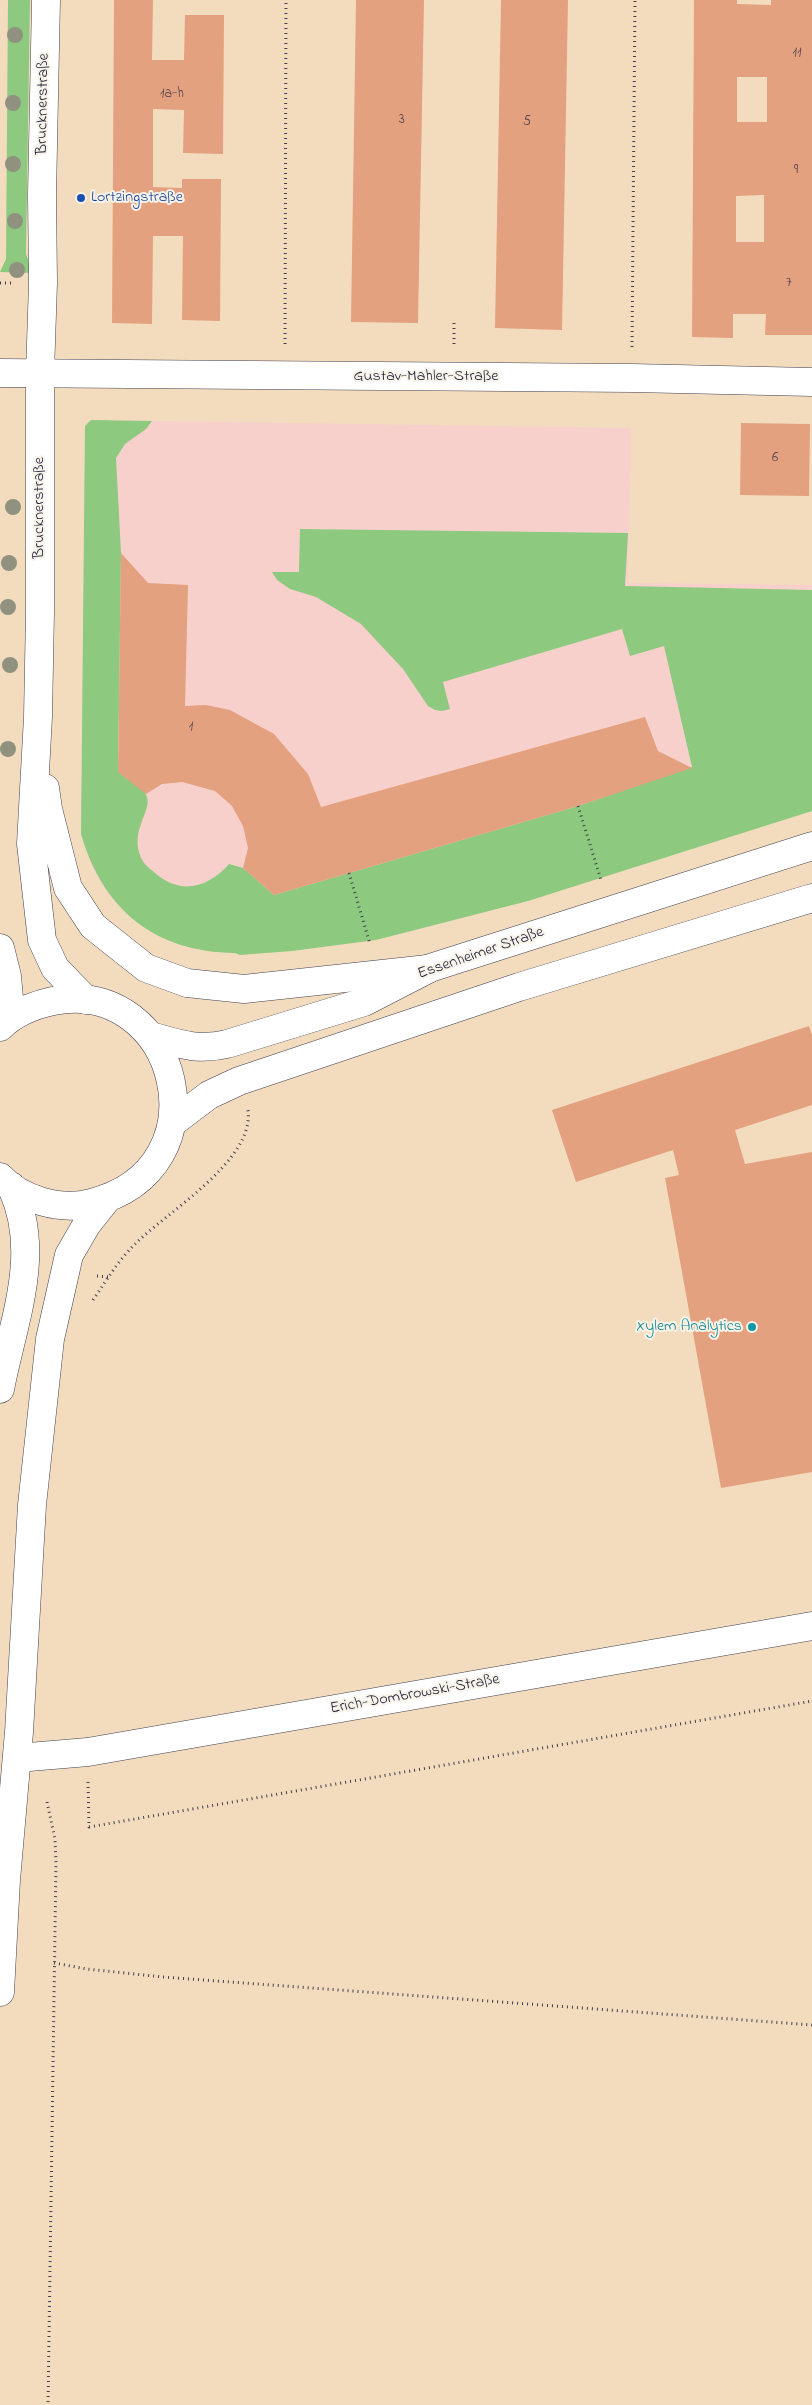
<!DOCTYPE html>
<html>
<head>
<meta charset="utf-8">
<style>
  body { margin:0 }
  canvas { display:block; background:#f2dcbd }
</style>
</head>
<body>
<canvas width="812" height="2405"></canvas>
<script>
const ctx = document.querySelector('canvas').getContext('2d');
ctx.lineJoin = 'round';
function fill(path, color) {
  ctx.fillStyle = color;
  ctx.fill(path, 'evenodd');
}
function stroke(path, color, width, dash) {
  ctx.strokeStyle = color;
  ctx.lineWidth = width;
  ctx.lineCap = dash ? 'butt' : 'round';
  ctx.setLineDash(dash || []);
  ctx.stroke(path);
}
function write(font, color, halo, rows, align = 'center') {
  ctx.font = font + ' "Indie Flower",sans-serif';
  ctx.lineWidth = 4;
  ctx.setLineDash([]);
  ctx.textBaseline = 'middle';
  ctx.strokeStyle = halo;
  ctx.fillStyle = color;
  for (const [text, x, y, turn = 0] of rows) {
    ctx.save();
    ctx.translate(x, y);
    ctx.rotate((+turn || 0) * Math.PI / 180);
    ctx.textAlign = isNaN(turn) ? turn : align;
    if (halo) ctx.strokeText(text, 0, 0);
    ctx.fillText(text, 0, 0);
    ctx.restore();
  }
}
fill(new Path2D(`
  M 92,420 L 631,428 L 628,583 L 812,585 L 812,790 L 221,952 L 190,948 L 155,934 L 132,919 L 109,895 L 93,869 L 81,834 L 85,426 Z`), '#f7d0cc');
fill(new Path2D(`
  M 8,0 L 30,0 L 26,254 L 33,273 L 0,272 L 6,259 Z
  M 91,420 L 152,421 L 146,429 L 125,444 L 116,458 L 121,553 L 118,771 C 126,778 144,787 147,797 C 152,813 126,834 144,863 C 147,867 152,870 155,873 C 181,896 209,887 229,864 L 243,868 L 274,895 L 578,806 L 692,767 L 664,646 L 630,656 L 622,629 L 443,682 L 450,709 L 442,711 L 435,710 L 428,706 L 403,669 L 361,624 L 316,597 L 290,589 L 277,580 L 272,572 L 299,572 L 300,529 L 628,533 L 625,586 L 812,590 L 812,811 L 528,901 L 376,940 L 292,951 L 240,955 L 235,953 C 155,952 103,910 81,834 L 85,426 Z`), '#8dc97f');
fill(new Path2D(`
  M 114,0 L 153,0 L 152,60 L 184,60 L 185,15 L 224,15 L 223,154 L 183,153 L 184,110 L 153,109 L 153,187 L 182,188 L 182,179 L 221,179 L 220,321 L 182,320 L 183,236 L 153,236 L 152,324 L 112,323 Z
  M 356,0 L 424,0 L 418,323 L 351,322 Z
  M 501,0 L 568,0 L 562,330 L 495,328 Z
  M 694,0 L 737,0 L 737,4 L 771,5 L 771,0 L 812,0 L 812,335 L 765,335 L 766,314 L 733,314 L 733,338 L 692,337 ZM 737,77 L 767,77 L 767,122 L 737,122 ZM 764,195 L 764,242 L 736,242 L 736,196 Z
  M 741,423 L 810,424 L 809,496 L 740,495 Z
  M 121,553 L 148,583 L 188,585 L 185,706 L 206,705 L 230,710 L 274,734 L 308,774 L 321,807 L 645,717 L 658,751 L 692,768 L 578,806 L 274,895 L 243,868 L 248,848 L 243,826 L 232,806 L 215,791 L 182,782 L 162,784 L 146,794 L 118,772 Z
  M 809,1026 L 812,1035 L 812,1105 L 735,1130 L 745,1164 L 812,1152 L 812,1472 L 721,1488 L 665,1178 L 679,1175 L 673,1150 L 576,1182 L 552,1110 Z`), '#e3a17f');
const minor = new Path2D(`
  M 0,373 L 632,378 L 812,382
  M 17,1758 L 88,1752 L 812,1626`);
const tertiary = new Path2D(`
  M 46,0 L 42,195 L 43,283 L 40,373 L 40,612 L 38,717 L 31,844 L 42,940 L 55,968 L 86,1000
  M 45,788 L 48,809 L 68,888 L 93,926 L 146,968 L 187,983 L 244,989 L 428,969
  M 0,948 L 7,976 L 9,998 L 2,1025`);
const secondary = new Path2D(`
  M 0,1027 C 14,1013 34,1005 53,1001 C 179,977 228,1169 91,1203 C 61,1211 21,1200 0,1177
  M 151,1036 C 179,1044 198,1051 227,1044 L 364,1002 L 430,968 L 812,846
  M 172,1123 L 209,1095 L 239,1081 L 519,987 L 812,898
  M 0,1389 C 13,1321 43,1252 11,1186
  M 0,1992 L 6,1880 L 19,1732 L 32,1505 L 50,1339 L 69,1255 L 87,1224 L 107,1199`);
stroke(minor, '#413e4e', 29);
stroke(tertiary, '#413e4e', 29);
stroke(secondary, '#413e4e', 29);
stroke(new Path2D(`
  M 0,283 L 12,283
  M 285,344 L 286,0
  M 454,344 L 454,319
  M 632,347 L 635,0
  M 578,806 L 601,880
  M 349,873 L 370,944
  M 97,1276 L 109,1277
  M 93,1300 C 106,1281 118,1261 134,1245 C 165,1213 255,1161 248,1110
  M 88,1782 L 89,1827 L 812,1701
  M 47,1802 L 55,1839 L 56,1863 L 48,2405
  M 54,1963 L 87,1969 L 163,1977 L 812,2025`), '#413e4e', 3, [1, 4]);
stroke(minor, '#fff', 28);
stroke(tertiary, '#fff', 28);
stroke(secondary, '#fff', 28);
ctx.fillStyle = '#919180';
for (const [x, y] of [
  [15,35],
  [13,103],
  [13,164],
  [15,221],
  [17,270],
  [13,507],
  [9,563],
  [8,607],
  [10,665],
  [8,749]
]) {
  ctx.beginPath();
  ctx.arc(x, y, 8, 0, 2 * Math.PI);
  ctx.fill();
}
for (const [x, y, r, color] of [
  [81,198,5,"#1a4fb4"],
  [752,1327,5,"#0f9aa8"]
]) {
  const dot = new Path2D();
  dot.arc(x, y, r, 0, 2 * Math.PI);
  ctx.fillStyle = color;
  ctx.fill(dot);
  stroke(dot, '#f7f3e8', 2);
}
write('14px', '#52424c', null, [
  ["11",797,54],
  ["1a-h",172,95],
  ["3",402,121],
  ["5",527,123],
  ["9",796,171],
  ["7",789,284],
  ["6",775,459],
  ["1",191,728]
]);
write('16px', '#22223b', '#f7f3e8', [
  ["Brucknerstraße",44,104,-89],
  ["Gustav-Mahler-Straße",426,377],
  ["Brucknerstraße",40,508,-90],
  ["Essenheimer Straße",481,954,-19],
  ["Erich-Dombrowski-Straße",415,1695,-10]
]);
write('16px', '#164399', '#f7f3e8', [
  ["Lortzingstraße",91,198]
], 'left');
write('16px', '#0d838f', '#f7f3e8', [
  ["Xylem Analytics",742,1327]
], 'right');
</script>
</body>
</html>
